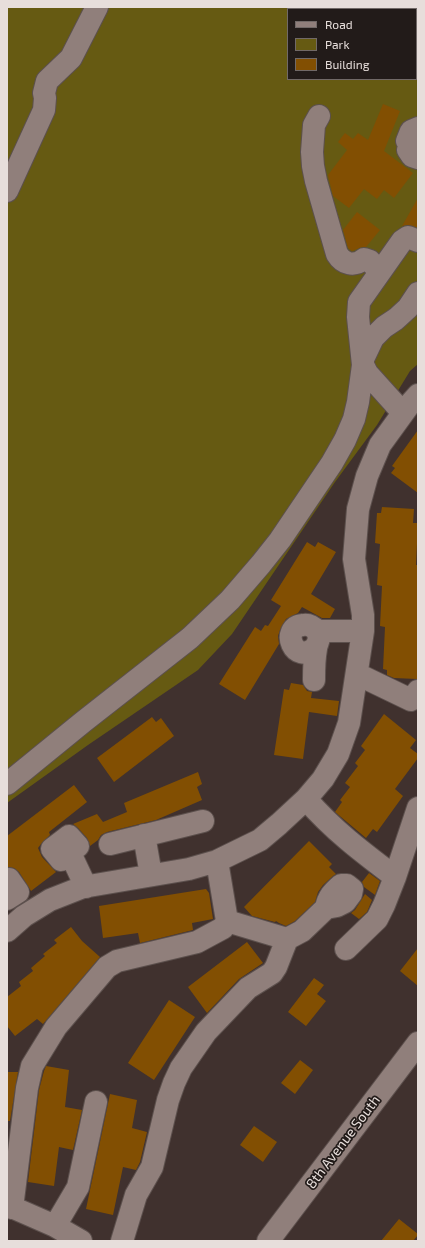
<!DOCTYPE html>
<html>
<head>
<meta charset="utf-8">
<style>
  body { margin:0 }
  #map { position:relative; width:425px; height:1248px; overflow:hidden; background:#40312e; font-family:"Exo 2",sans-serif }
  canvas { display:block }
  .frame { position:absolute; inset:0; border:8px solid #e7dedb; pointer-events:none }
  .legend { position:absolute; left:287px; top:8px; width:130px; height:72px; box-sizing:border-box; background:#221b19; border:1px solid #716967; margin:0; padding:5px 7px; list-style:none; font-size:12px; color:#e7dedb }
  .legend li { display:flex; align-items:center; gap:8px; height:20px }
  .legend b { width:20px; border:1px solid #716967 }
</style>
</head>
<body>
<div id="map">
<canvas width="425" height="1248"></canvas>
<div class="frame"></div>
<ul class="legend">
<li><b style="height:5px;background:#907f7b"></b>Road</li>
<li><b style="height:11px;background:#665a12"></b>Park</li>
<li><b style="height:11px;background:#824f02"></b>Building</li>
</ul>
</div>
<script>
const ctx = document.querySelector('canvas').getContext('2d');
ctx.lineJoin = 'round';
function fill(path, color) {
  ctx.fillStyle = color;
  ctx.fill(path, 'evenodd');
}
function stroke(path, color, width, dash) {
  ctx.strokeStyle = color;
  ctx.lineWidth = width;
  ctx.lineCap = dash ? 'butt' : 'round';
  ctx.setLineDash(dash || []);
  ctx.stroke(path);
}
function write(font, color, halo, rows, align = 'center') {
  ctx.font = font + ' "Exo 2",sans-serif';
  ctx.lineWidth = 3.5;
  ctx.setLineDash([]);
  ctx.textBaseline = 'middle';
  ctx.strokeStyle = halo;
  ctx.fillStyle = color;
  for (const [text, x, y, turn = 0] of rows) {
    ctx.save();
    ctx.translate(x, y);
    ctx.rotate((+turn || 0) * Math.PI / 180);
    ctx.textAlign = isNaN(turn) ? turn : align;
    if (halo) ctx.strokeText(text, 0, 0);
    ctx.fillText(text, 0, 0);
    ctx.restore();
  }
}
fill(new Path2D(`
  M 7,7 L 418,7 L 418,364 L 410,371 L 377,425 L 335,482 L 232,634 L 198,670 L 88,745 L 7,803 ZM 288,9 L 416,9 L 416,79 L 288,79 Z`), '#665a12');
const water = new Path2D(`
  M 367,7 L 418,7 L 418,32 L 416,30 L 416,9 L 369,9 Z`);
fill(water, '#6e3668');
stroke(water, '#92688a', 1);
fill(new Path2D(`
  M 383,104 L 400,111 L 384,151 L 413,173 L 394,198 L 384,190 L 377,199 L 364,189 L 349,208 L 333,196 L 328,175 L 347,150 L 338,142 L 345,133 L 353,139 L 358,133 L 368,140 Z
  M 418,198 L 418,228 L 407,225 L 402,226 Z
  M 357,212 L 380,230 L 366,247 L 362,247 L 352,251 L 348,248 L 343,230 Z
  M 418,430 L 418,493 L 391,473 L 395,468 L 392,466 Z
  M 382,507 L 414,509 L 413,523 L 418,523 L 416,565 L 418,565 L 417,679 L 394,678 L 387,675 L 387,670 L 383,669 L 385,627 L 380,626 L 382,586 L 377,585 L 380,544 L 375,543 L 377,513 L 381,513 Z
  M 307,542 L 315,547 L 318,542 L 336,552 L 311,594 L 335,609 L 330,618 L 322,618 L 302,607 L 298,613 L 286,619 L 280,630 L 278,636 L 279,644 L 245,700 L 219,684 L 255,627 L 261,631 L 265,625 L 268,626 L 281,606 L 271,600 Z
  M 291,683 L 303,685 L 307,691 L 312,692 L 311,698 L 339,701 L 337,716 L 309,712 L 303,759 L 274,755 L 284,689 L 289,690 Z
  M 384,714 L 416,740 L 410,748 L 418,754 L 418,758 L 395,789 L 403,796 L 377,832 L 373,829 L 366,838 L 335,812 L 342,802 L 340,800 L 350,787 L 345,783 L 358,766 L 355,763 L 365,750 L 361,746 Z
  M 152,717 L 156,722 L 161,718 L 174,736 L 114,782 L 97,758 Z
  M 198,772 L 202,784 L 197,787 L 202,800 L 156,820 L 107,832 L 101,835 L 98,840 L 90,846 L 87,838 L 78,828 L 73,824 L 97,814 L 103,822 L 127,812 L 124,803 Z
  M 74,785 L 87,802 L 49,832 L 50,835 L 41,844 L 38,848 L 42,857 L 56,872 L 31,891 L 19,872 L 14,868 L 7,867 L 7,836 Z
  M 309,841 L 332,864 L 329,867 L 336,874 L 333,876 L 323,885 L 318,892 L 315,902 L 295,921 L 286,926 L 279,923 L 276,921 L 275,922 L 252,916 L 244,907 Z
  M 369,873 L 380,881 L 375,895 L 364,887 L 362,882 Z
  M 206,889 L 209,893 L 213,919 L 192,923 L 193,930 L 140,943 L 138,933 L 103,938 L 99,906 Z
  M 365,894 L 372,900 L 367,912 L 359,919 L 351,913 L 355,910 Z
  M 71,927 L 82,941 L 100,957 L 43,1024 L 37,1019 L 15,1036 L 7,1026 L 7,997 L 21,986 L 19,982 L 33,971 L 31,968 L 45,956 L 43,954 L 57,943 L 54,940 Z
  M 247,942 L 263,963 L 239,979 L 207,1013 L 188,987 Z
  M 418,948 L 418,986 L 400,971 Z
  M 314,978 L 324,985 L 317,994 L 326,1001 L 306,1026 L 288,1012 Z
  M 169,1000 L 195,1017 L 154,1080 L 128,1063 Z
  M 300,1060 L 313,1070 L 295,1094 L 281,1083 Z
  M 46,1066 L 69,1070 L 65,1107 L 82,1110 L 73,1150 L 59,1147 L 54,1186 L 28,1182 L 39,1090 L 44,1071 Z
  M 7,1072 L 18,1072 L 10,1121 L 7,1121 Z
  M 110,1094 L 137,1100 L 132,1128 L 147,1132 L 140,1162 L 136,1170 L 123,1167 L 113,1215 L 86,1209 Z
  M 254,1126 L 277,1142 L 263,1162 L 240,1145 Z
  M 399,1219 L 418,1234 L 418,1235 L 413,1241 L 381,1241 Z`), '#824f02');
const minor = new Path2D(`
  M 319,116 L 314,125 L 312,152 L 313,166 L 316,181 L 337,254 C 343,264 354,267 364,259 L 370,261 L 379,271
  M 407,141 L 411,131 L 418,128
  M 408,150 L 412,156 L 418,158
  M 7,191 L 44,110 L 45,98 L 44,93 L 47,81 L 71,58 L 97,7
  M 403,413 L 367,373 L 363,365 L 363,359 L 373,338 L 384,327 L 396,319 L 408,308 L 418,293
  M 317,631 L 363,631
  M 357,674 L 411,700 L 418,691
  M 314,680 C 314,670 314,659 316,649 C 316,645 319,642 319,637 C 319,636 317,632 317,631 C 314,627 309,624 303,625 C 279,627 294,667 316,647
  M 7,784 L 83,722 L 190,638 L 230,600 L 261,564 L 280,540 L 332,463 L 345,440 L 354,419 L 358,402 L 363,365 L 358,317 L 359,302 L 402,241 L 408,237 L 418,241
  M 306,799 C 334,831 362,852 395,877
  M 144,835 L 151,875
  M 69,836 L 78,846 L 61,860 L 52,849 Z
  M 110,844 L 203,821
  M 70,853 L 86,887
  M 217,861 L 227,921
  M 7,881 L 9,879 L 18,892 L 7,899
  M 7,931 L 24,916 L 50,900 L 83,887 L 189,869 L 217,861 L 260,840 L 279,824 L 306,799 L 323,779 L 338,754 L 349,723 L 363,631 L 363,615 L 354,559 L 358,509 L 367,476 L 380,445 L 409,405 L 418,395
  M 346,949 L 377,919 L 384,905 L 395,877 L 418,808
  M 7,1205 L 55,1226 L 81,1241
  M 12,1208 L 27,1088 L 32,1066 L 56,1027 L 107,967 L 117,961 L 197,942 L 223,928 L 227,921 L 287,939 L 302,931 L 326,908 L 337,906 L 345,902 L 351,894 L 352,889 L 347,885 L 341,885 C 333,892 328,897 326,908
  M 55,1226 L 78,1187 L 96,1102
  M 122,1241 L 136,1195 L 152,1167 L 168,1100 L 174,1083 L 181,1068 L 206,1032 L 248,988 L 272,973 L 276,967 L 287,939
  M 268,1241 L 418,1043`);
stroke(minor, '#5c504d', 24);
stroke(minor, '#907f7b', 22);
write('14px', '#e7dedb', '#221b19', [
  ["8th Avenue South",343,1142,-53]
]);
</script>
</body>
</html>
